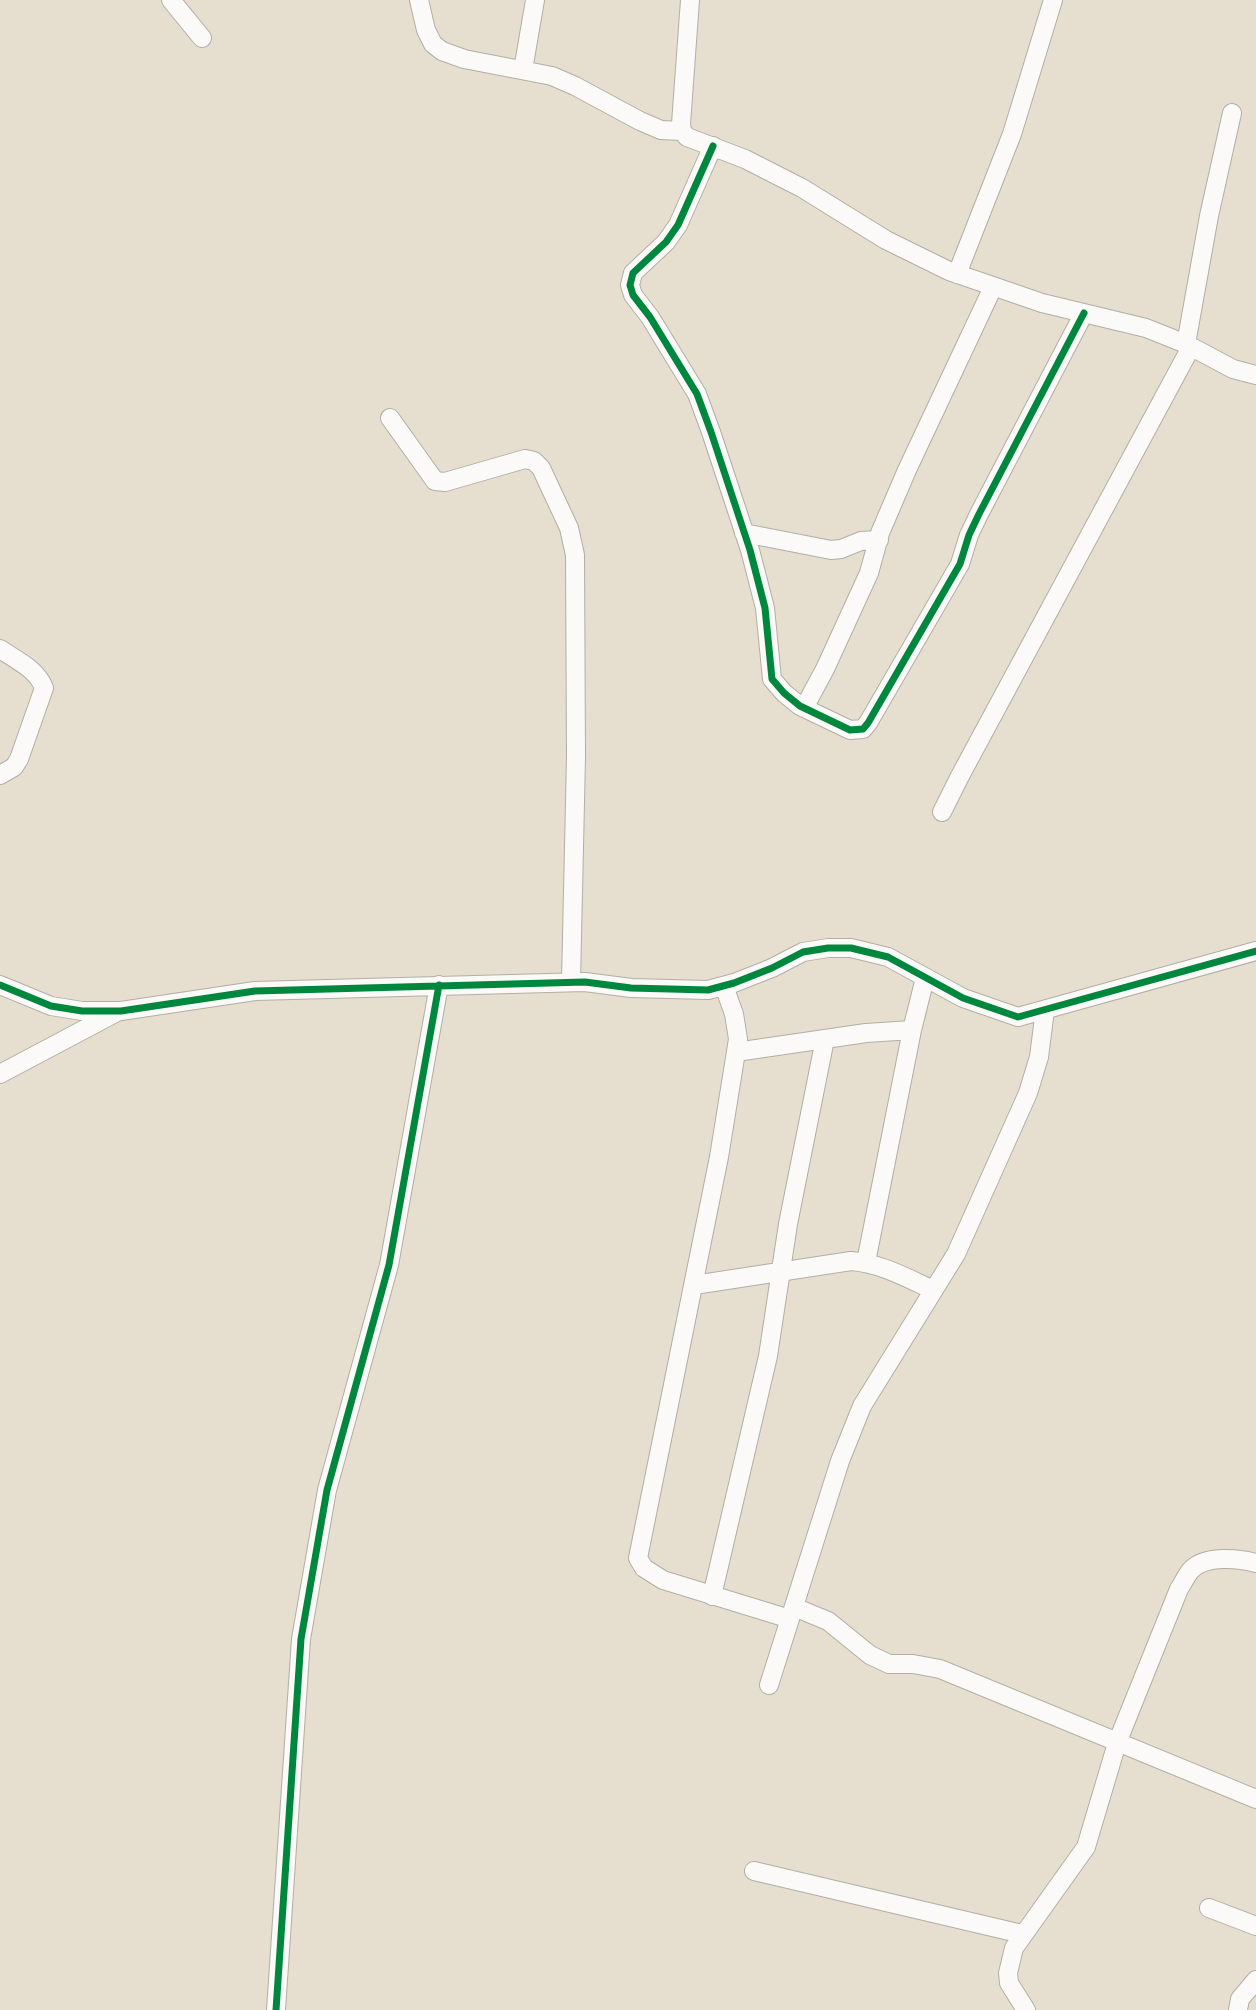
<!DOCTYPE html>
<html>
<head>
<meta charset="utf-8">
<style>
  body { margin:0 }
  canvas { display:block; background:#e6dece }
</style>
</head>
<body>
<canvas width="1256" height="2010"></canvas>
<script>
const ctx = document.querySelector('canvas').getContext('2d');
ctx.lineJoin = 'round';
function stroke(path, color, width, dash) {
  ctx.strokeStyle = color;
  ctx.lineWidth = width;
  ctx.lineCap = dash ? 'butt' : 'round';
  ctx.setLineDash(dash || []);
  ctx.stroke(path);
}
const minor = new Path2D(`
  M 171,0 L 202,38
  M 419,0 L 426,30 L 433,44 L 442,51 L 464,59 L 552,76 L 575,86 L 640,121 L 661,130 L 682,131
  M 690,0 L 681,124 L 682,131 L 687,137 L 745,159 L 802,188 L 886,240 L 949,271 L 1042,303 L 1146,328 L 1186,344 L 1233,369 L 1256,375
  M 523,70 L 535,0
  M 713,146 L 678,225 L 666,242 L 633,273 L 630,285 L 633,295 L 650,317 L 697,394 L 711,432 L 750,550 L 765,608 L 772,679 L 784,693 L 800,706 L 850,730 L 863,729 L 868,723 L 960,564 L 969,535 L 979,514 L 1084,313
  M 957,274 L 1012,134 L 1053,0
  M 1186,344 L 1209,216 L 1232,113
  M 390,418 L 435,481 L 445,482 L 525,459 L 534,461 L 541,468 L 569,528 L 575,555 L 576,757 L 571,982
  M 744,533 L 831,550 L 841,549 L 861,541 L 879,540
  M 0,649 C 16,660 37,669 44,688 L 19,759 L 14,767 L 0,775
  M 804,708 L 825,669 L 869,573 L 880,533 L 907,470 L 993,287
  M 942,812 L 960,776 L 1191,347
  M 0,985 L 51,1006 L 82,1011 L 121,1011 L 255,991 L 585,982 L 631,988 L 708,990 L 734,983 L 772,968 L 803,952 L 828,948 L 851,948 L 888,957 L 963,998 L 1018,1017 L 1256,951
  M 724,986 L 734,1014 L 738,1039 L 735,1058 L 719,1157 L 638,1558 L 644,1568 L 663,1580 L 790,1619
  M 736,1052 L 866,1033 L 912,1030
  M 0,1074 L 117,1012
  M 866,1262 L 912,1030 L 925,978
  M 694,1285 L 851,1261 C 880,1263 907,1278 933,1290
  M 712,1596 L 768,1356 L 788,1224 L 825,1039
  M 794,1607 L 828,1621 L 870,1655 L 889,1664 L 913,1664 L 940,1669 L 1256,1799
  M 769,1685 L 840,1461 L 862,1406 L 956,1254 L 1028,1093 L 1039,1057 L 1045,1010
  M 754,1871 L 1022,1934
  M 1209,1908 L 1256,1926
  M 276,2010 L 301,1639 L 327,1490 L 389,1265 L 439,985
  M 1026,2010 L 1009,1983 L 1008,1973 L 1014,1948 L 1086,1847 L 1117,1743 L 1179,1589 C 1183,1583 1186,1576 1191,1570 C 1205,1555 1238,1558 1256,1563
  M 1238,2010 L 1240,1999 L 1256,1980`);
stroke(minor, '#b1afa4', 20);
stroke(minor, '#fbfaf8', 18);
stroke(new Path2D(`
  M 713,146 L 678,225 L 666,242 L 633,273 L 630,285 L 633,295 L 650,317 L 697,394 L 711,432 L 750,550 L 765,608 L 772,679 L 784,693 L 800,706 L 850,730 L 863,729 L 868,723 L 960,564 L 969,535 L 979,514 L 1084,313
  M 0,985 L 51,1006 L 82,1011 L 121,1011 L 255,991 L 585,982 L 631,988 L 708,990 L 734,983 L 772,968 L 803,952 L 828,948 L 851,948 L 888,957 L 963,998 L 1018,1017 L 1256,951
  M 276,2010 L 301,1639 L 327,1490 L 389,1265 L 439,985`), '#00873e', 7);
</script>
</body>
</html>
